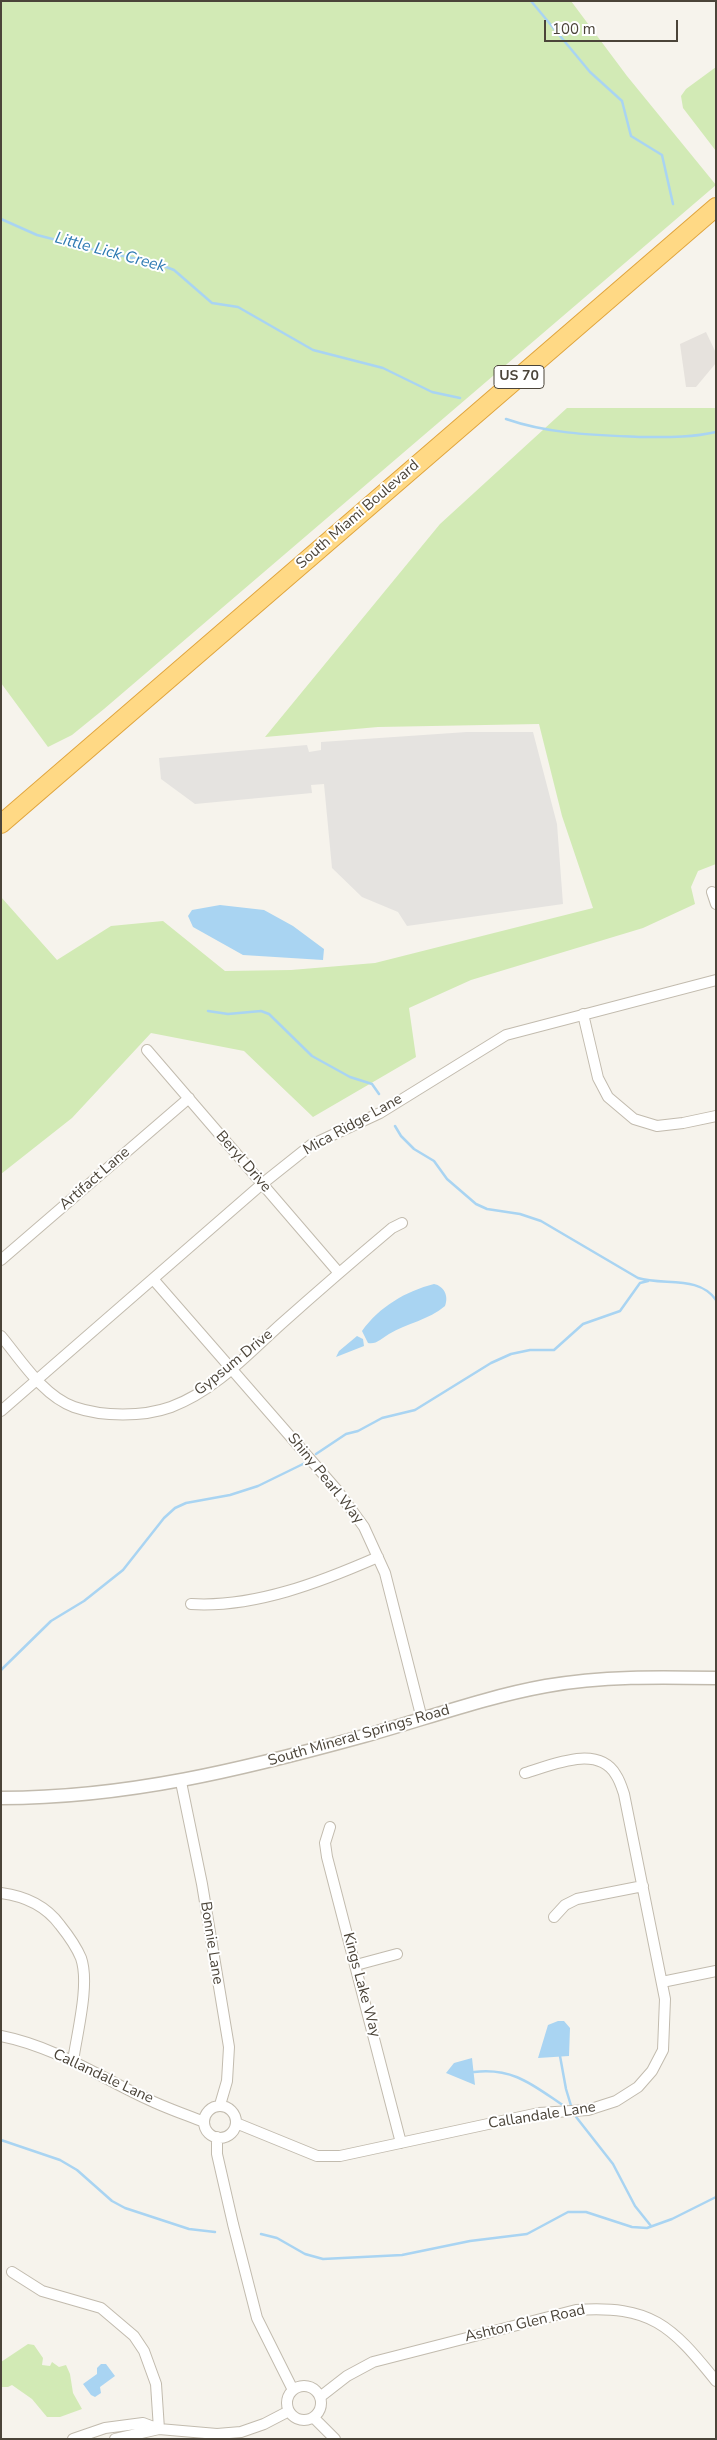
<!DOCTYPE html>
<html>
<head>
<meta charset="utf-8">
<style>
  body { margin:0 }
  #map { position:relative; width:717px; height:2440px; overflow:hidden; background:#f6f3ec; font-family:"Nunito Sans",sans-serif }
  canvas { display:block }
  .frame { position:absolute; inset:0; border:2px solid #4b4439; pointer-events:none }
  .scale { position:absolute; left:544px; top:20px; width:134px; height:22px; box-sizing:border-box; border:2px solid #4b4439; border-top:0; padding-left:6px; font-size:15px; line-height:18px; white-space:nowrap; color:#4b4439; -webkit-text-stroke:4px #fff; paint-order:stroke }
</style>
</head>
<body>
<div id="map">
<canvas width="717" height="2440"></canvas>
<div class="frame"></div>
<div class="scale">100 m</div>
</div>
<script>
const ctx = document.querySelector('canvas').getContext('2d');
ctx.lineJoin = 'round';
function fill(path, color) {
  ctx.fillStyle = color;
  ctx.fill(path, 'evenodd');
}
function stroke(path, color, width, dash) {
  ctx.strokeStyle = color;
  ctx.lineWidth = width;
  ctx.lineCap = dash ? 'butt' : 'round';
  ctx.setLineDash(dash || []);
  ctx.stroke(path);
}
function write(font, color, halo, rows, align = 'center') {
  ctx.font = font + ' "Nunito Sans",sans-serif';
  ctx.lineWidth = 4;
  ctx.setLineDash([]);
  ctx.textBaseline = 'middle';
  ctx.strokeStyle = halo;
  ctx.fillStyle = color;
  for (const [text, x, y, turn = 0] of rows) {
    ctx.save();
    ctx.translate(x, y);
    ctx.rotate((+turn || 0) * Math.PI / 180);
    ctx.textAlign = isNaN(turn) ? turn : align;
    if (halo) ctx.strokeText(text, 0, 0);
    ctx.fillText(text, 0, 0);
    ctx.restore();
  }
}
fill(new Path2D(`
  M 706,332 L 716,353 L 716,363 L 696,387 L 686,387 L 680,344 Z`), '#e6e2dd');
fill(new Path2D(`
  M 1,1 L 571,1 L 627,76 L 716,185 L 104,709 L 72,735 L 48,747 L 1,683 Z
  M 716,67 L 716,151 L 683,108 L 681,96 L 686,89 Z
  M 567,408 L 716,408 L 716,864 L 698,871 L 691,887 L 695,904 L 643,928 L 471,980 L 409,1008 L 416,1057 L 313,1117 L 244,1051 L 151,1033 L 72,1118 L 1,1174 L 1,897 L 57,960 L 111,926 L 163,921 L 225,971 L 291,970 L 375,963 L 593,908 L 562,816 L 539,724 L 378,727 L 265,737 L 440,524 Z
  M 28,2344 L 34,2345 L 43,2358 L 42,2365 L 50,2366 L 52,2362 L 59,2367 L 66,2365 L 70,2374 L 73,2393 L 82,2409 L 60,2417 L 47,2417 L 32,2399 L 12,2385 L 8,2387 L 2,2387 L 1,2362 Z`), '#d2eab5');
fill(new Path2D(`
  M 467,732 L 533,732 L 557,824 L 563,904 L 407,926 L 398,912 L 362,897 L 332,868 L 324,784 L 311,785 L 312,793 L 195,804 L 161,779 L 159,758 L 307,745 L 309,752 L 321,750 L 321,742 Z`), '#e5e3e0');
fill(new Path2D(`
  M 220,905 L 264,910 L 293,926 L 324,949 L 323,960 L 243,955 L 193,927 L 188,916 L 192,910 Z
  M 434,1284 C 444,1286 449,1296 445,1306 C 429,1320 407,1323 389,1334 C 382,1338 376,1345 368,1343 L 362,1331 C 379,1307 406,1291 434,1284 Z
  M 357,1336 L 363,1339 L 364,1346 L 336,1357 L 339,1351 Z
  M 558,2021 L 564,2021 L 570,2028 L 569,2056 L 538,2058 L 548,2025 Z
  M 472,2058 L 475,2085 L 446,2073 L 454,2063 Z
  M 101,2364 L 106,2364 L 115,2376 L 100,2387 L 101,2393 L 95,2397 L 91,2395 L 83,2384 L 97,2374 L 97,2368 Z`), '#a9d4f2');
stroke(new Path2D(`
  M 531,1 L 590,72 L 622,101 L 631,136 L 662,155 L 673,204
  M 1,219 L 37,235 L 103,252 L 153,262 L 174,270 L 212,303 L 238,307 L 313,350 L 383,368 L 432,392 L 460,398
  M 506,419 C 549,434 594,435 639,437 C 665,437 690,438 716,432
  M 208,1011 L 228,1014 L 261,1011 L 269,1014 L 312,1056 L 350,1077 L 372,1084 L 379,1094
  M 395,1126 L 401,1136 L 414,1149 L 434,1161 L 447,1179 L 476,1204 L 487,1209 L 520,1214 L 541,1221 L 638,1278 C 664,1286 699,1275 716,1300
  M 316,1454 L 346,1434 L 358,1431 L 382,1418 L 415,1410 L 491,1363 L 511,1354 L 530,1350 L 554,1350 L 583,1324 L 620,1311 L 640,1283 L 648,1281
  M 1,1670 L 51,1621 L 84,1601 L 123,1570 L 164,1518 L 175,1508 L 186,1503 L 230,1495 L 258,1486 L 305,1463
  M 560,2056 L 566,2089 L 572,2109
  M 474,2072 C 515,2067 535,2087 567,2108
  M 573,2113 L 613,2164 L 635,2206 L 651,2226
  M 1,2140 L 60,2160 L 77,2170 L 112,2201 L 125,2208 L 189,2229 L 215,2232
  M 261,2234 L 277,2238 L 305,2254 L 323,2259 L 402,2255 L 470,2241 L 527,2234 L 568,2212 L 586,2212 L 632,2227 L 647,2228 L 672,2219 L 716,2197`), '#a9d4f2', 2.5);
const minor = new Path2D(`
  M 712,892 L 716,904
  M 583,1014 L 598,1078 L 608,1097 L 634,1119 L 657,1126 L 683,1123 L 716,1116
  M 147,1050 L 339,1273
  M 1,1260 L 189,1098
  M 153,1279 L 337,1490 L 364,1527 L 385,1573 L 422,1719
  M 1,1336 C 21,1360 43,1396 74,1407 C 103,1417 143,1417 171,1407 C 214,1391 247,1355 280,1325 C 317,1292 354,1260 392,1228 L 402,1223
  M 1,1411 L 262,1184 L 311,1145 L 380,1113 L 506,1035 L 716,980
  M 191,1604 C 254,1608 321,1582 378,1557
  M 181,1782 L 202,1884 L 229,2047 L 227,2081 L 220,2105
  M 330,1827 L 325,1843 L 327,1857 L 401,2143
  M 1,1893 C 24,1896 46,1906 60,1925 C 68,1935 76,1946 81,1958 C 90,1984 77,2033 73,2061
  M 554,1917 L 565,1905 L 577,1899 L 643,1886
  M 356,1965 L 397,1954
  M 662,1982 L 716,1971
  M 1,2036 C 52,2046 97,2075 143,2097 C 163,2107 184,2114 204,2122
  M204 2122a16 16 0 1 1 32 0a16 16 0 1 1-32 0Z
  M 236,2123 L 317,2156 L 340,2156 L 539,2113 L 588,2110 L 616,2101 L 638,2087 L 652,2071 L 663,2050 L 665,1999 L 624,1794 C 622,1788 620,1781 616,1775 C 598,1744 552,1765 525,1773
  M 217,2137 L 217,2154 L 233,2224 L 257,2318 L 293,2390
  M 12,2272 L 42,2291 L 101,2308 L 134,2336 L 144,2351 L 156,2384 L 159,2429
  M287 2403a17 17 0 1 1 34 0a17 17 0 1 1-34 0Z
  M 320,2397 L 347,2376 L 373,2362 L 576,2310 C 651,2305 671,2325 716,2381
  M 314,2418 L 335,2439
  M 73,2439 L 105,2428 L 143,2423 L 159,2429 L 217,2434 L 241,2432 L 264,2424 L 289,2411
  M 115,2439 L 159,2429`);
const tertiary = new Path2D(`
  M 1,1798 C 127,1798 244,1769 364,1736 C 425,1719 485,1697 546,1686 C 602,1676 659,1677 716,1678`);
const trunk = new Path2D(`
  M 1,824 L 716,207`);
stroke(minor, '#c2bbae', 12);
stroke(tertiary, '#c2bbae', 15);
stroke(trunk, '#e0a43c', 20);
stroke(minor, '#fff', 10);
stroke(tertiary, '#fff', 12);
stroke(trunk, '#ffd985', 18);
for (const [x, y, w] of [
  [519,377,50]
]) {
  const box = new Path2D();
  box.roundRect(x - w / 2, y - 11.5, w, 23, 4);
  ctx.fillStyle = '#fff';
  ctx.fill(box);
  stroke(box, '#4b4439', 1);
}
write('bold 14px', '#4b4439', null, [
  ["US 70",519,377]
]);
write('15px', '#4b4439', '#fff', [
  ["South Miami Boulevard",358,515,-41],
  ["Mica Ridge Lane",353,1125,-29],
  ["Beryl Drive",243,1162,49],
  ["Artifact Lane",95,1179,-41],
  ["Gypsum Drive",234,1363,-39],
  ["Shiny Pearl Way",325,1479,51],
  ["South Mineral Springs Road",359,1736,-16],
  ["Bonnie Lane",211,1943,81],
  ["Kings Lake Way",361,1985,75],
  ["Callandale Lane",103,2077,25],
  ["Callandale Lane",542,2116,-9],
  ["Ashton Glen Road",525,2324,-13]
]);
write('italic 16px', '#2e7ab2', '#fff', [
  ["Little Lick Creek",110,253,15]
]);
</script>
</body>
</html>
